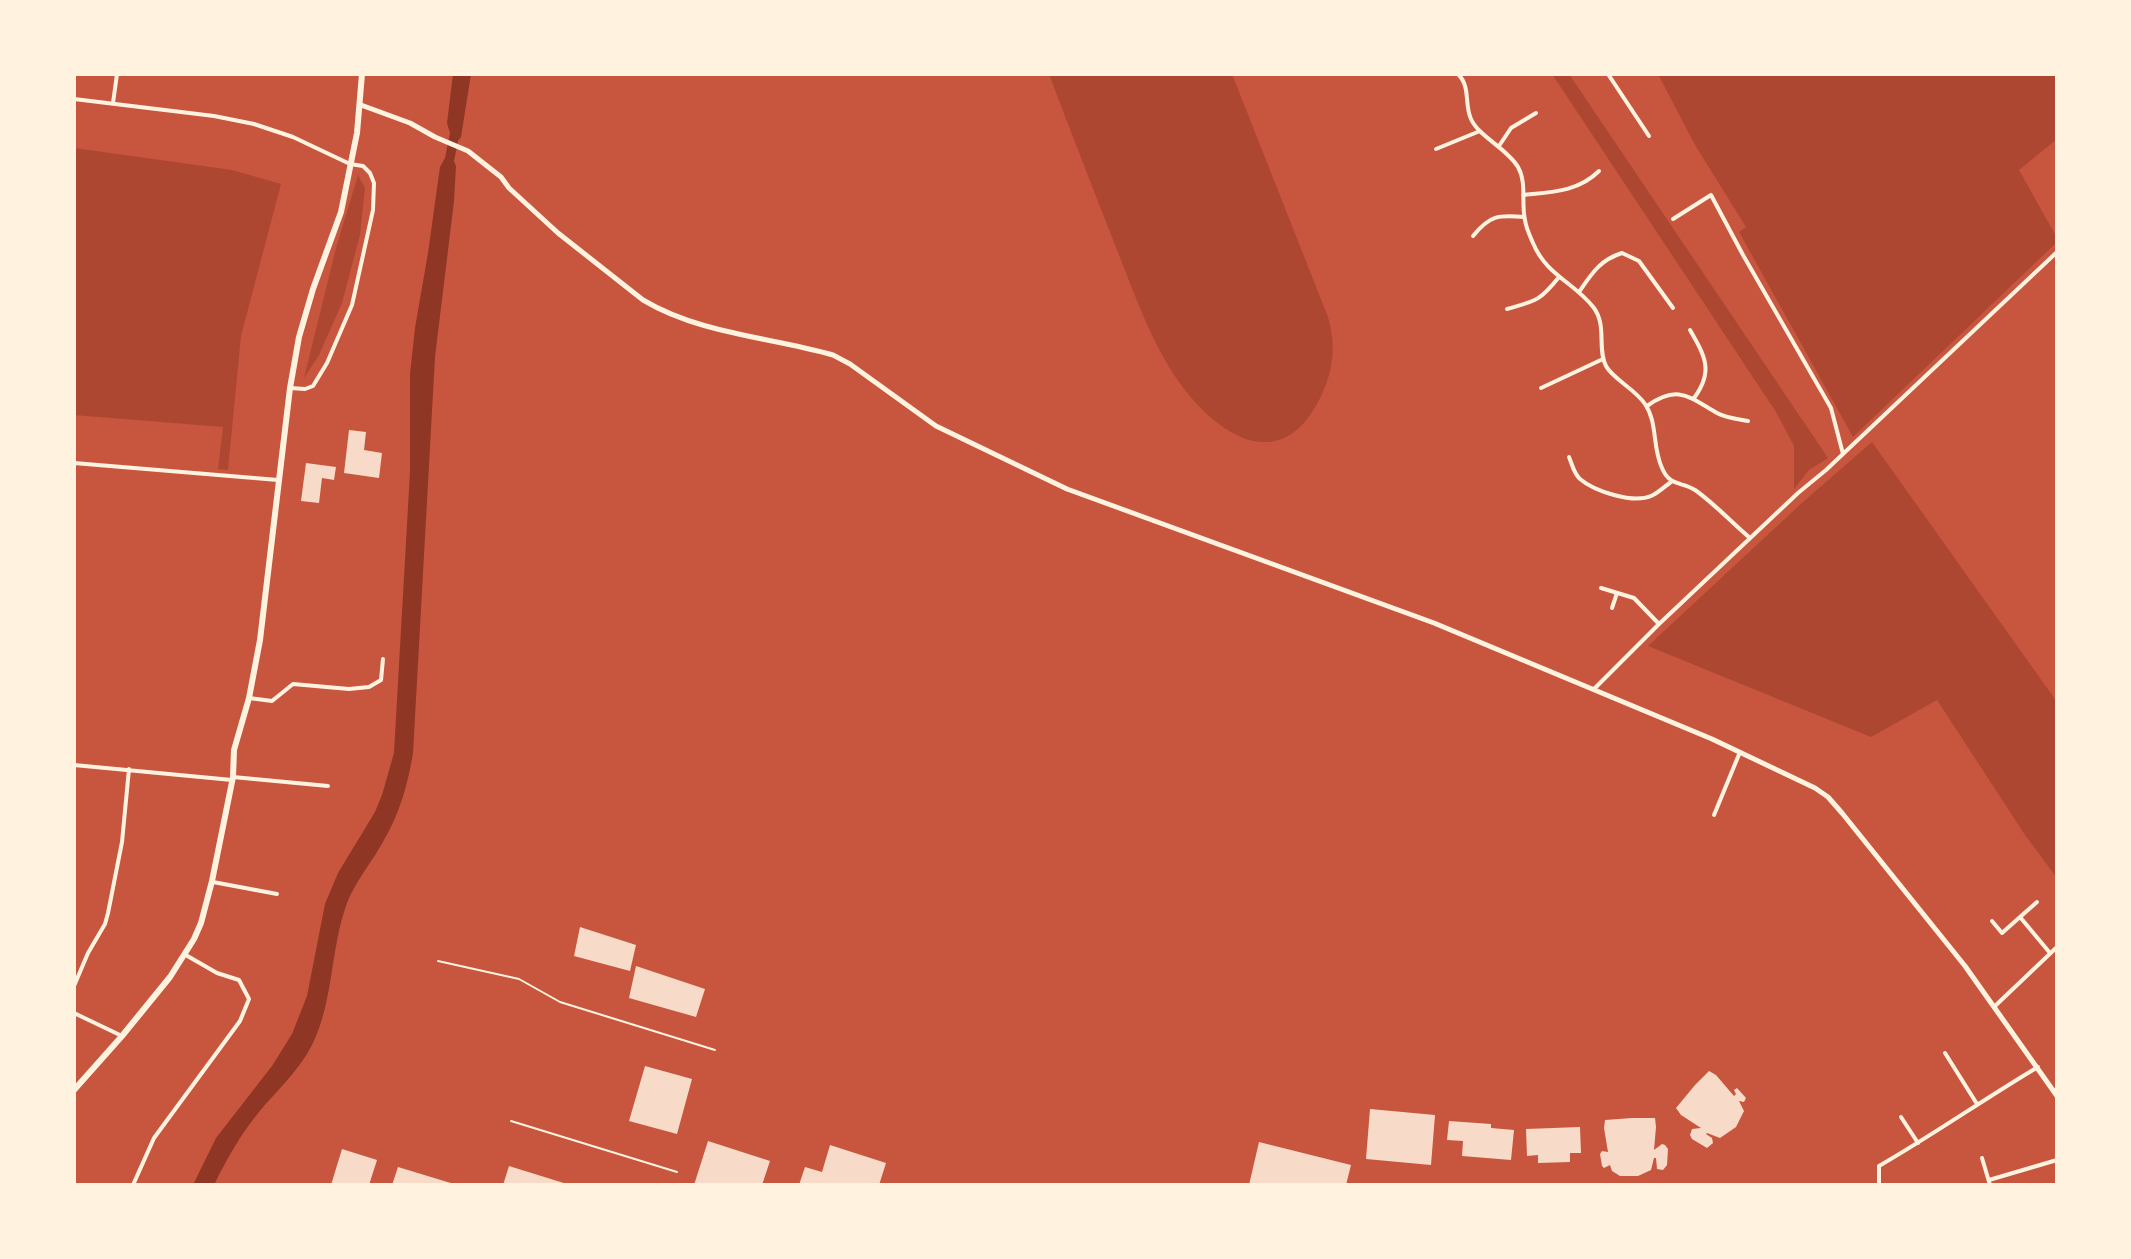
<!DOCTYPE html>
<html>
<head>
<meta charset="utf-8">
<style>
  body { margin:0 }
  #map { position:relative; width:2131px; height:1259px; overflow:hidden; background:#c8553d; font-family:"IBM Plex Sans",sans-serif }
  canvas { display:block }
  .frame { position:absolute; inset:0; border:76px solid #fff3e0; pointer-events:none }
</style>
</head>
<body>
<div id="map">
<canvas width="2131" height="1259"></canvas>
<div class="frame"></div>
</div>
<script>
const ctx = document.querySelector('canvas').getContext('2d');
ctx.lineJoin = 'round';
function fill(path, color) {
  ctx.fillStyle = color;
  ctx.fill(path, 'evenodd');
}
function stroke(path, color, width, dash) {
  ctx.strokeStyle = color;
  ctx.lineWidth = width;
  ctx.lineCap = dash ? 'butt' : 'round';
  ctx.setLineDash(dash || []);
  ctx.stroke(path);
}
fill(new Path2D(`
  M 1049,74 L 1232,74 L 1328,317 C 1336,344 1334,368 1322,394 C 1284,477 1220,439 1179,382 C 1151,342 1135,295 1117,250 C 1094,191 1071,133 1049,74 Z
  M 1552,74 L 1569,74 L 1828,458 L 1809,470 L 1794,489 L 1794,446 L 1776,412 Z
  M 1658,74 L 2057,74 L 2057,139 L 2019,170 L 2057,238 L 2057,242 L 1853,437 L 1739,232 L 1746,227 L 1695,145 Z
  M 74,148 L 232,170 L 281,184 L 241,336 L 228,470 L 218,469 L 223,427 L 74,415 Z
  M 358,175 L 365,188 L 360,235 L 342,303 L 319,355 L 304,378 L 336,248 Z
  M 1872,442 L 2057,702 L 2057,878 L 2025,835 L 1937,700 L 1871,737 L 1648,646 L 1803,502 Z`), '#ae4732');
fill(new Path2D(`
  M 453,74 L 471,74 L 461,137 L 458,141 L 454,161 L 456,166 L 454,201 L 435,357 L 413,753 C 408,783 400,813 384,840 C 373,861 356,880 347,903 C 330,949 334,1001 312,1045 C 299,1071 277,1090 259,1112 C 240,1135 227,1159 214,1185 L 193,1185 L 216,1138 L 272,1066 L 292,1034 L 307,996 L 325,904 L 338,873 L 375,812 L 382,795 L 394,753 L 410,472 L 410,374 L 415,328 L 428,253 L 440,167 L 445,158 L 450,133 L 447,123 Z`), '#8f3625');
fill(new Path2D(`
  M 349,430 L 366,432 L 364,450 L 382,453 L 379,478 L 344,473 Z
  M 306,463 L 336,467 L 334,480 L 322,478 L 319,503 L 301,501 Z
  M 580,927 L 636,945 L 630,971 L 574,956 Z
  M 636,966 L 705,989 L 696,1017 L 629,998 Z
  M 645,1066 L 692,1079 L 677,1134 L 629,1121 Z
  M 1709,1071 L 1716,1075 L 1734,1096 L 1736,1094 L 1734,1090 L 1737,1088 L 1746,1098 L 1744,1102 L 1739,1101 L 1744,1111 L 1736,1127 L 1720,1138 L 1707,1133 L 1706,1134 L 1712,1138 L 1713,1143 L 1707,1148 L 1692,1139 L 1690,1135 L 1692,1129 L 1701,1128 L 1681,1115 L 1676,1108 L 1695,1085 Z
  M 1370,1109 L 1435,1115 L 1431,1165 L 1366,1159 Z
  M 1632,1118 L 1655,1118 L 1656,1127 L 1654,1150 L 1662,1144 L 1665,1145 L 1668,1149 L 1667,1165 L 1663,1170 L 1657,1169 L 1656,1158 L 1654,1158 L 1651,1170 L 1638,1176 L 1620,1176 L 1612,1171 L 1610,1165 L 1604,1168 L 1602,1166 L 1600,1154 L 1602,1151 L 1608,1152 L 1604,1128 L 1605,1120 Z
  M 1449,1121 L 1491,1124 L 1491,1128 L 1514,1130 L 1511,1160 L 1462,1156 L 1463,1141 L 1447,1140 Z
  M 1580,1127 L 1581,1153 L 1570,1153 L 1570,1162 L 1538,1163 L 1538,1155 L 1527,1156 L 1526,1129 Z
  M 708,1141 L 770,1161 L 762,1185 L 694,1185 Z
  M 1259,1142 L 1351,1165 L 1346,1185 L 1249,1185 Z
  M 830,1145 L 886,1163 L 879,1185 L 799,1185 L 805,1167 L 822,1172 Z
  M 342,1149 L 377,1160 L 369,1185 L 331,1185 Z
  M 509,1166 L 567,1184 L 567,1185 L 503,1185 Z
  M 398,1167 L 454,1184 L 454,1185 L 392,1185 Z`), '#f7dbc8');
stroke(new Path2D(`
  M 438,961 L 519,979 L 560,1002 L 715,1050
  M 511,1121 L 677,1172`), '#fff3e0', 2);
stroke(new Path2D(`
  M 1458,74 C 1471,87 1464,104 1471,119 C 1479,137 1507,148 1518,167 C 1527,183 1521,202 1525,220 C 1526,228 1530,236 1533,243 C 1546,275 1575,283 1594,308 C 1607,326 1597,349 1606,366 C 1613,379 1635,389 1645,404 C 1658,423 1652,447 1662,468 C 1670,487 1681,481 1695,490 C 1715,504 1732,523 1750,538
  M 1608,74 L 1649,136
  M 74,99 L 214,116 L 254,124 L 293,137 L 350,164 L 363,166 L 370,173 L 374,183 L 373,210 L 352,305 L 327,363 L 313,386 L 305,389 L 290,388
  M 113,103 L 117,74
  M 1499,146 L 1511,128 L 1536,113
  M 1436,149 L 1480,131
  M 1523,195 C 1551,192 1578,192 1599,171
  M 1673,219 L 1711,195 L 1743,255 L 1831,408 L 1843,454
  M 1473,236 C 1490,215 1498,215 1524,217
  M 1579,292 C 1592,273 1600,260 1622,253 L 1639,261 L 1673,308
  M 1507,309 C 1535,301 1539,302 1559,277
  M 1690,330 C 1705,356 1714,371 1694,398
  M 1541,388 L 1603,359
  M 1647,406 C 1678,384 1689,397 1717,413 C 1726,418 1738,419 1748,421
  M 1569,457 C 1572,464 1574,474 1580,479 C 1594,491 1633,504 1651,496 C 1658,493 1665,486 1671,482
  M 74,463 L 278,480
  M 1601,588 L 1634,598 L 1659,624
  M 1612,608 L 1617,593
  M 1594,689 L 1659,624 L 1798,493 L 1826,470 L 2057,252
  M 249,698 L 272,701 L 293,684 L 349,689 L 369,687 L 381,680 L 383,659
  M 74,765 L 232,780
  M 233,777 L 328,786
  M 1714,815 L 1740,752
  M 213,882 L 277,894
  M 2020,917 L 2037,902
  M 1992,921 L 2002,933 L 2020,917 L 2050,953
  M 74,986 L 88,953 L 105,924 L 108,913 L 122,842 L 129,769
  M 1994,1007 L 2057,947
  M 74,1013 L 122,1036
  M 1945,1053 L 1977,1104
  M 1901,1117 L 1918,1143
  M 1982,1158 L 1990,1185
  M 1989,1180 L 2057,1160
  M 133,1185 L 154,1138 L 240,1021 L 249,999 L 239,980 L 217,973 L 184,954
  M 1879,1185 L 1879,1166 C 1933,1135 1984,1099 2038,1067`), '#fff3e0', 4);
stroke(new Path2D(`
  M 361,105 L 410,123 L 435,137 L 468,151 L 501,177 L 509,188 L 558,233 L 643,300 C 700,334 770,337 833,355 L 850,364 L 936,426 L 1067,489 L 1434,623 L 1712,739 L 1815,788 L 1828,797 L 1842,813 L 1965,966 L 2057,1096`), '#fff3e0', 5);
stroke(new Path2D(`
  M 74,1090 L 122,1036 L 170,977 L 194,939 L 201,923 L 212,881 L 233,777 L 234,750 L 249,698 L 260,640 L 290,388 L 299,337 L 313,289 L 341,212 L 357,133 L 362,74`), '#fff3e0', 6);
</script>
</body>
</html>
